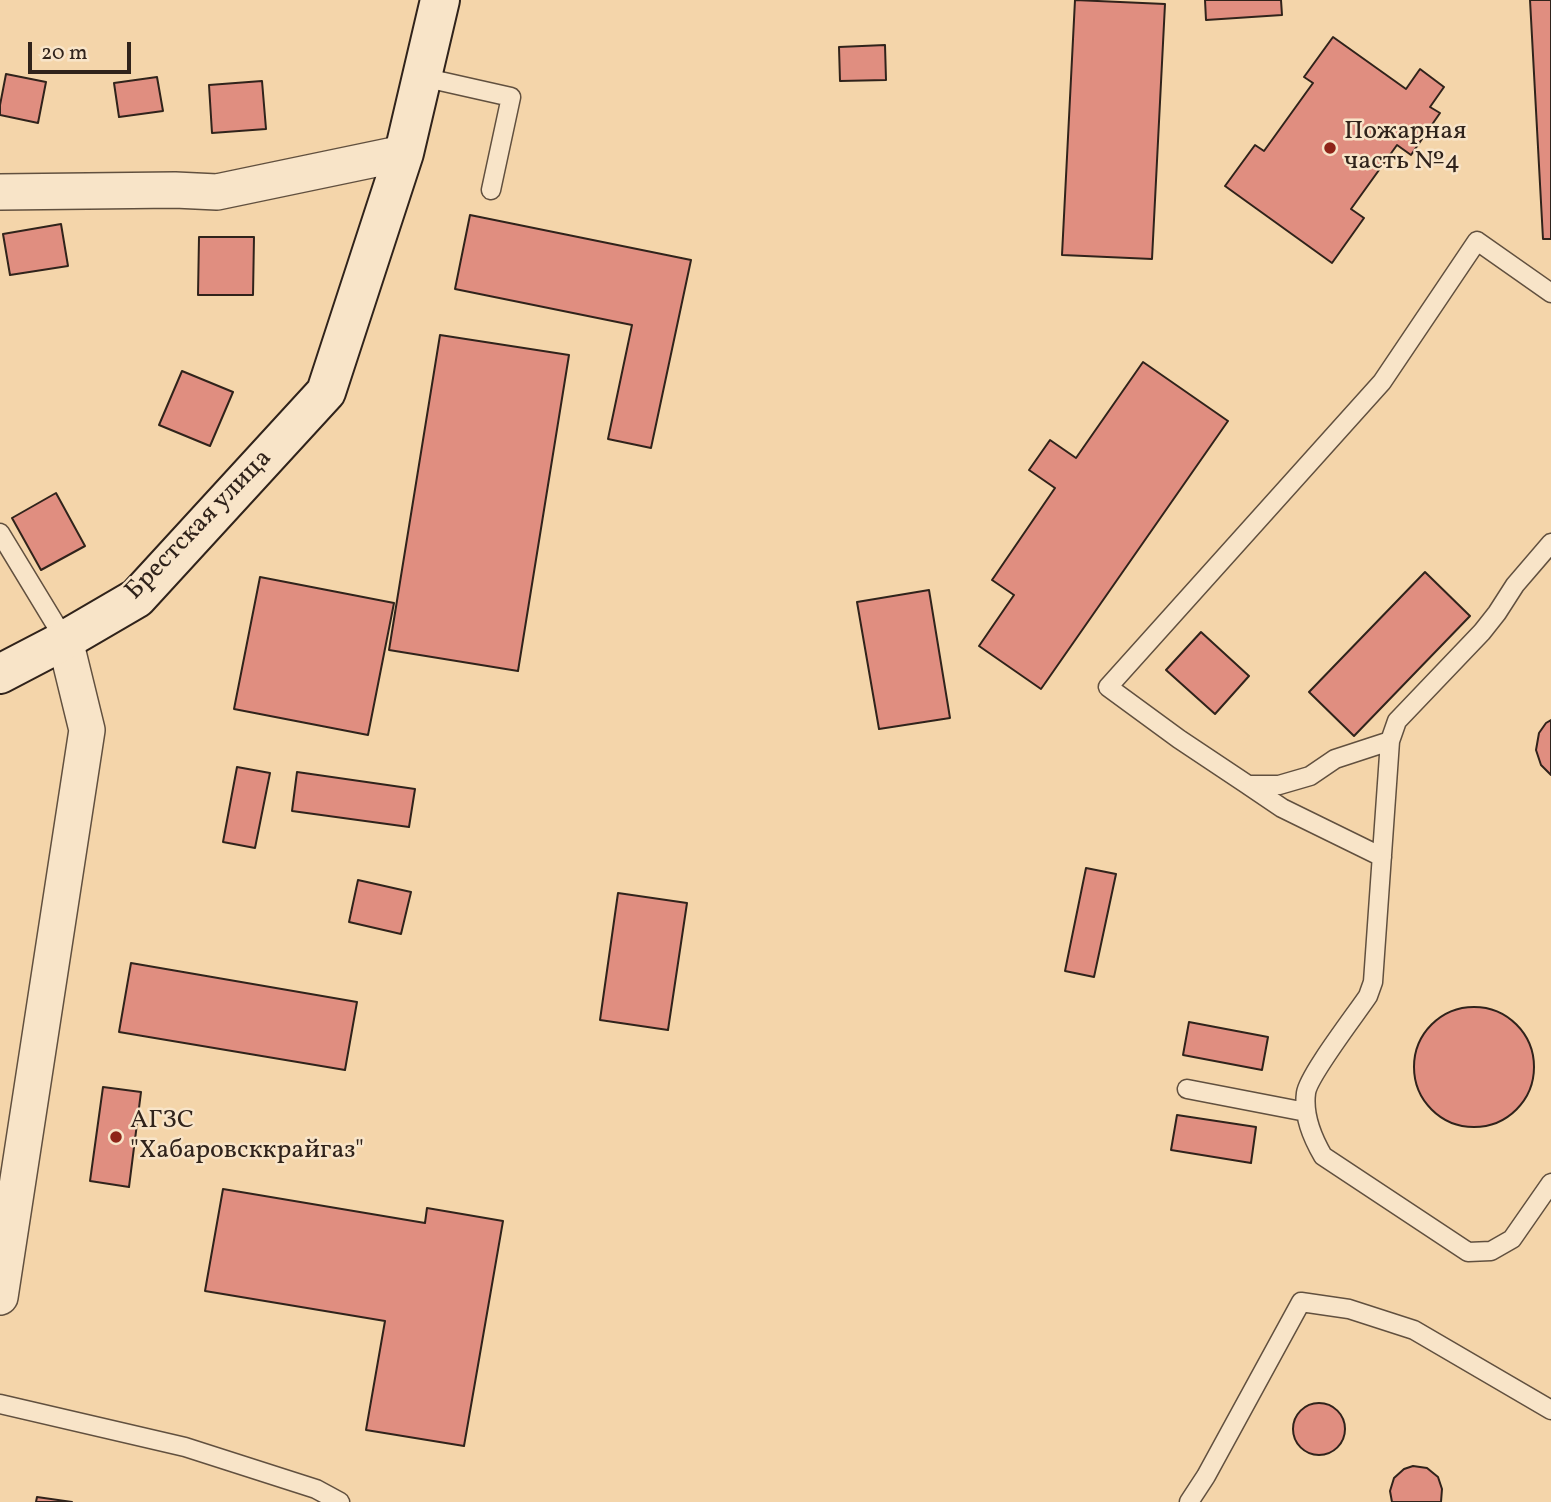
<!DOCTYPE html>
<html>
<head>
<meta charset="utf-8">
<style>
  body { margin:0 }
  #map { position:relative; width:1551px; height:1502px; overflow:hidden; background:#f4d5aa; font-family:Vollkorn,serif }
  canvas { display:block }
  .scale { position:absolute; left:28px; top:42px; width:103px; height:32px; box-sizing:border-box; border:4px solid #30231b; border-top:0; padding-left:9px; font-size:21px; line-height:24px; white-space:nowrap; color:#30231b; -webkit-text-stroke:5px #f8e4c8; paint-order:stroke }
</style>
</head>
<body>
<div id="map">
<canvas width="1551" height="1502"></canvas>
<div class="scale">20 m</div>
</div>
<script>
const ctx = document.querySelector('canvas').getContext('2d');
ctx.lineJoin = 'round';
function fill(path, color) {
  ctx.fillStyle = color;
  ctx.fill(path, 'evenodd');
}
function stroke(path, color, width, dash) {
  ctx.strokeStyle = color;
  ctx.lineWidth = width;
  ctx.lineCap = dash ? 'butt' : 'round';
  ctx.setLineDash(dash || []);
  ctx.stroke(path);
}
function write(font, color, halo, rows, align = 'center') {
  ctx.font = font + ' Vollkorn,serif';
  ctx.lineWidth = 5;
  ctx.setLineDash([]);
  ctx.textBaseline = 'middle';
  ctx.strokeStyle = halo;
  ctx.fillStyle = color;
  for (const [text, x, y, turn = 0] of rows) {
    ctx.save();
    ctx.translate(x, y);
    ctx.rotate((+turn || 0) * Math.PI / 180);
    ctx.textAlign = isNaN(turn) ? turn : align;
    if (halo) ctx.strokeText(text, 0, 0);
    ctx.fillText(text, 0, 0);
    ctx.restore();
  }
}
const building = new Path2D(`
  M 1075,0 L 1165,4 L 1152,259 L 1062,255 Z
  M 1205,0 L 1281,0 L 1282,15 L 1206,20 Z
  M 1530,0 L 1551,0 L 1551,239 L 1543,239 Z
  M 1333,37 L 1406,89 L 1420,69 L 1444,87 L 1430,107 L 1440,113 L 1411,155 L 1397,145 L 1351,209 L 1364,218 L 1332,263 L 1225,186 L 1255,145 L 1264,151 L 1313,83 L 1304,77 Z
  M 885,45 L 886,80 L 840,81 L 839,47 Z
  M 6,74 L 46,82 L 38,123 L 0,115 L 0,105 Z
  M 157,77 L 163,111 L 119,117 L 114,83 Z
  M 262,81 L 266,129 L 212,133 L 209,85 Z
  M 470,215 L 691,260 L 651,448 L 608,439 L 632,325 L 455,289 Z
  M 61,224 L 68,266 L 10,275 L 3,234 Z
  M 199,237 L 254,237 L 253,295 L 198,295 Z
  M 440,335 L 569,355 L 518,671 L 389,650 Z
  M 1143,362 L 1228,421 L 1041,689 L 979,646 L 1014,595 L 992,580 L 1055,488 L 1029,470 L 1050,440 L 1076,458 Z
  M 182,371 L 233,392 L 210,446 L 159,425 Z
  M 56,493 L 85,546 L 41,570 L 12,518 Z
  M 1425,572 L 1470,616 L 1354,736 L 1309,692 Z
  M 260,577 L 394,603 L 368,735 L 234,709 Z
  M 929,590 L 950,718 L 879,729 L 857,602 Z
  M 1201,632 L 1249,676 L 1215,714 L 1166,670 Z
  M 1551,720 L 1551,775 L 1541,765 L 1536,750 L 1539,733 L 1546,723 Z
  M 237,767 L 270,773 L 255,848 L 223,842 Z
  M 297,772 L 415,789 L 409,827 L 292,811 Z
  M 1086,868 L 1116,874 L 1094,977 L 1065,971 Z
  M 358,880 L 411,892 L 401,934 L 349,922 Z
  M 618,893 L 687,903 L 668,1030 L 600,1020 Z
  M 131,963 L 357,1002 L 345,1070 L 119,1032 Z
  M1414 1067a60 60 0 1 1 120 0a60 60 0 1 1-120 0Z
  M 1189,1022 L 1268,1037 L 1262,1070 L 1183,1055 Z
  M 103,1087 L 141,1092 L 129,1187 L 90,1181 Z
  M 1177,1115 L 1256,1127 L 1251,1163 L 1171,1150 Z
  M 223,1189 L 425,1223 L 427,1208 L 503,1221 L 464,1446 L 366,1430 L 385,1321 L 205,1291 Z
  M1293 1429a26 26 0 1 1 52 0a26 26 0 1 1-52 0Z
  M 1413,1466 L 1427,1468 L 1438,1477 L 1442,1489 L 1441,1502 L 1392,1502 L 1390,1491 L 1394,1478 L 1404,1469 Z
  M 37,1497 L 72,1502 L 36,1502 Z`);
fill(building, '#e08e80');
stroke(building, '#30231b', 2);
const lane = new Path2D(`
  M 422,77 L 511,97 L 491,190
  M 0,533 L 65,640
  M 1551,543 L 1515,585 L 1497,613 L 1482,632 L 1397,721 L 1390,741 L 1373,982 L 1368,996 C 1356,1014 1308,1076 1306,1093 C 1303,1116 1312,1137 1323,1156 L 1468,1252 L 1491,1251 L 1512,1239 L 1551,1183
  M 1390,741 L 1335,759 L 1310,776 L 1279,785 L 1248,785 L 1179,739 L 1108,687 L 1382,382 L 1477,241 L 1551,293
  M 1248,785 L 1282,808 L 1382,857
  M 1187,1089 L 1306,1112
  M 0,1404 L 185,1447 L 316,1489 L 340,1502
  M 1189,1502 L 1206,1476 L 1301,1302 L 1349,1309 L 1414,1330 L 1551,1410`);
const street = new Path2D(`
  M 0,192 L 175,190 L 217,192 L 404,153
  M 0,1297 L 87,730 L 65,640`);
const secondary = new Path2D(`
  M 0,674 L 65,640 L 137,598 L 326,392 L 404,153 L 440,0`);
stroke(lane, '#61503f', 21);
stroke(street, '#61503f', 38);
stroke(secondary, '#30231b', 42);
stroke(lane, '#f8e4c8', 18);
stroke(street, '#f8e4c8', 35);
stroke(secondary, '#f8e4c8', 38);
for (const [x, y, r, color] of [
  [1330,148,7,"#8f2418"],
  [116,1137,7,"#8f2418"]
]) {
  const dot = new Path2D();
  dot.arc(x, y, r, 0, 2 * Math.PI);
  ctx.fillStyle = color;
  ctx.fill(dot);
  stroke(dot, '#f8e4c8', 2.5);
}
write('26px', '#30231b', '#f8e4c8', [
  ["Пожарная",1344,133],
  ["часть №4",1344,163],
  ["АГЗС",130,1122],
  ["\"Хабаровсккрайгаз\"",130,1152]
], 'left');
write('26px', '#30231b', '#f8e4c8', [
  ["Брестская улица",200,526,-46]
]);
</script>
</body>
</html>
